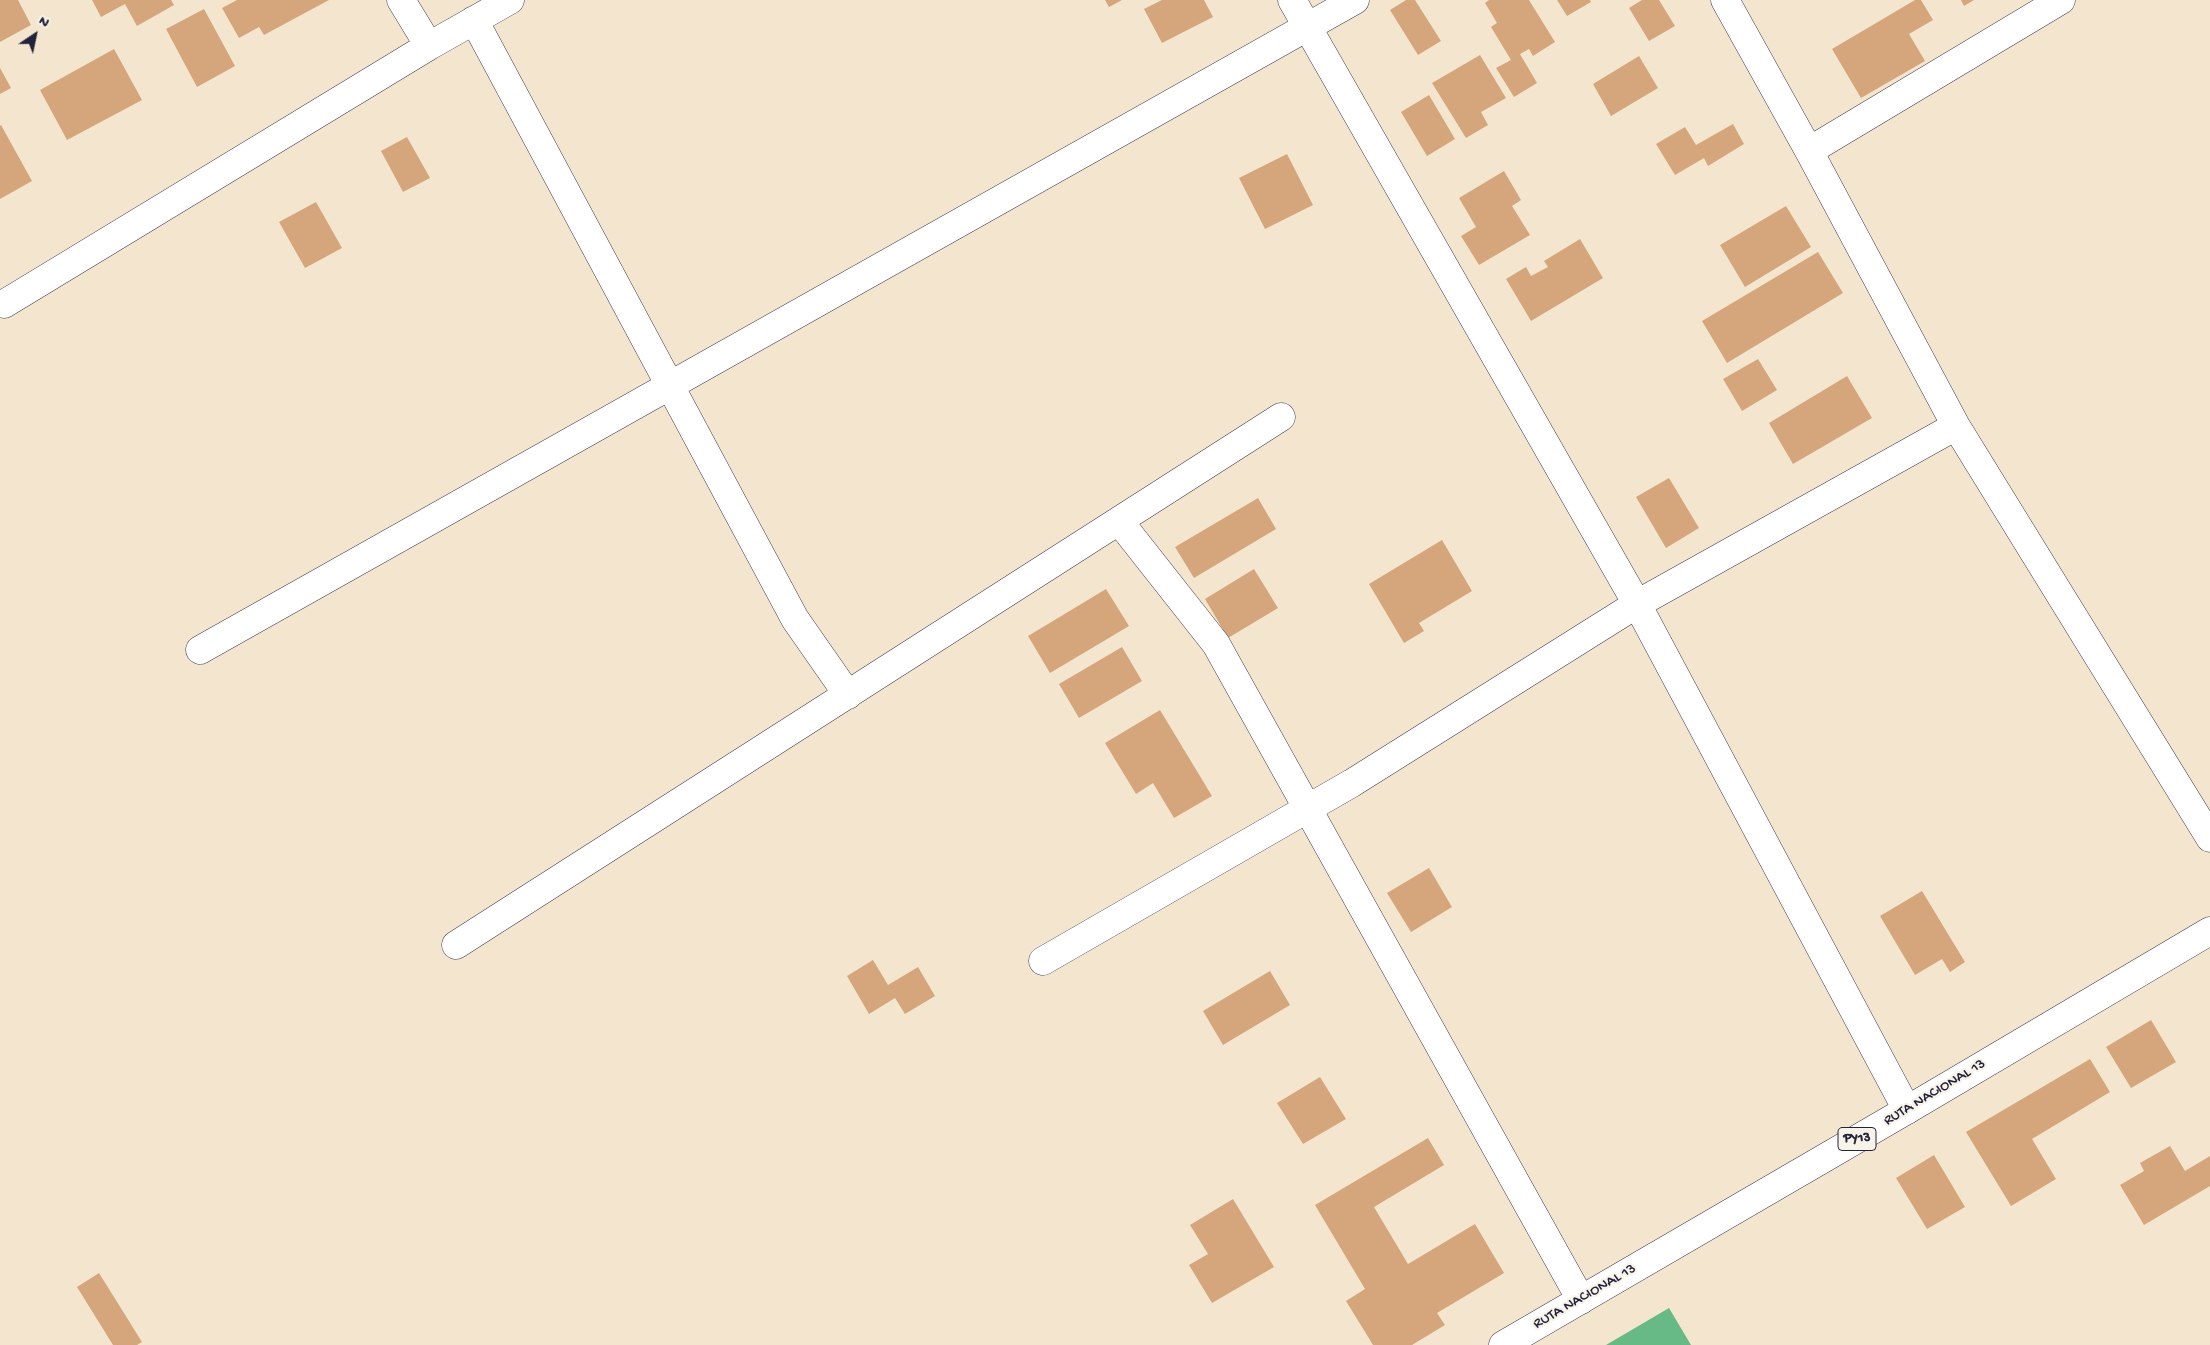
<!DOCTYPE html>
<html>
<head>
<meta charset="utf-8">
<style>
  body { margin:0 }
  #map { position:relative; width:2210px; height:1345px; overflow:hidden; background:#f4e6ce; font-family:"Gochi Hand",sans-serif }
  canvas { display:block }
  .north { position:absolute; left:10px; top:10px; width:50px; height:50px; -webkit-text-stroke:4px #f7f3e8; paint-order:stroke; rotate:34deg; font-size:14px; font-weight:700; line-height:20px; text-align:center; color:#22223b }
  .north::after { content:''; display:block; margin:auto; width:18px; height:22px; background:#22223b; clip-path:polygon(50% 0,100% 100%,50% 72%,0 100%) }
</style>
</head>
<body>
<div id="map">
<canvas width="2210" height="1345"></canvas>
<div class="north">N</div>
</div>
<script>
const ctx = document.querySelector('canvas').getContext('2d');
ctx.lineJoin = 'round';
function fill(path, color) {
  ctx.fillStyle = color;
  ctx.fill(path, 'evenodd');
}
function stroke(path, color, width, dash) {
  ctx.strokeStyle = color;
  ctx.lineWidth = width;
  ctx.lineCap = dash ? 'butt' : 'round';
  ctx.setLineDash(dash || []);
  ctx.stroke(path);
}
function write(font, color, halo, rows, align = 'center') {
  ctx.font = font + ' "Gochi Hand",sans-serif';
  ctx.lineWidth = 4.5;
  ctx.setLineDash([]);
  ctx.textBaseline = 'middle';
  ctx.strokeStyle = halo;
  ctx.fillStyle = color;
  for (const [text, x, y, turn = 0] of rows) {
    ctx.save();
    ctx.translate(x, y);
    ctx.rotate((+turn || 0) * Math.PI / 180);
    ctx.textAlign = isNaN(turn) ? turn : align;
    if (halo) ctx.strokeText(text, 0, 0);
    ctx.fillText(text, 0, 0);
    ctx.restore();
  }
}
fill(new Path2D(`
  M 1669,1308 L 1691,1345 L 1606,1345 Z`), '#67b986');
fill(new Path2D(`
  M 0,0 L 18,0 L 31,25 L 0,42 Z
  M 92,0 L 171,0 L 174,5 L 137,26 L 125,4 L 101,17 Z
  M 237,0 L 329,0 L 264,35 L 259,27 L 239,38 L 222,8 Z
  M 1105,0 L 1122,0 L 1109,7 Z
  M 1162,0 L 1204,0 L 1213,17 L 1162,43 L 1144,9 Z
  M 1406,0 L 1415,0 L 1441,41 L 1418,55 L 1390,10 Z
  M 1489,0 L 1529,0 L 1555,42 L 1533,56 L 1529,49 L 1520,54 L 1537,83 L 1514,97 L 1496,68 L 1511,60 L 1491,27 L 1497,23 L 1485,3 Z
  M 1557,0 L 1590,0 L 1591,2 L 1567,16 Z
  M 1642,0 L 1659,0 L 1675,26 L 1649,41 L 1629,8 Z
  M 1915,0 L 1921,0 L 1933,20 L 1909,34 L 1925,61 L 1861,98 L 1832,49 Z
  M 1961,0 L 1974,0 L 1964,6 Z
  M 204,9 L 235,66 L 197,87 L 166,29 Z
  M 114,49 L 142,100 L 67,140 L 40,90 Z
  M 1480,55 L 1506,98 L 1481,112 L 1488,125 L 1466,138 L 1432,83 Z
  M 1639,56 L 1658,88 L 1611,116 L 1593,84 Z
  M 0,68 L 11,88 L 0,94 Z
  M 1429,95 L 1455,139 L 1427,156 L 1401,112 Z
  M 1733,124 L 1744,144 L 1708,166 L 1704,158 L 1675,175 L 1656,144 L 1685,127 L 1696,145 Z
  M 1,125 L 32,181 L 0,199 L 0,126 Z
  M 407,137 L 430,178 L 403,192 L 381,151 Z
  M 1287,154 L 1313,205 L 1265,229 L 1239,178 Z
  M 1504,171 L 1521,200 L 1512,206 L 1530,235 L 1479,265 L 1461,236 L 1476,227 L 1459,198 Z
  M 316,202 L 342,248 L 305,268 L 279,222 Z
  M 1786,206 L 1811,247 L 1745,287 L 1720,245 Z
  M 1580,239 L 1603,278 L 1531,321 L 1506,279 L 1526,267 L 1531,276 L 1548,267 L 1544,261 Z
  M 1818,252 L 1843,293 L 1727,363 L 1702,321 Z
  M 1758,359 L 1777,390 L 1742,411 L 1723,379 Z
  M 1847,376 L 1872,418 L 1793,464 L 1769,423 Z
  M 1669,478 L 1699,528 L 1666,548 L 1636,497 Z
  M 1258,498 L 1276,529 L 1194,578 L 1175,547 Z
  M 1442,540 L 1472,591 L 1419,623 L 1424,631 L 1404,643 L 1369,584 Z
  M 1254,569 L 1278,608 L 1228,638 L 1205,599 Z
  M 1106,589 L 1129,626 L 1050,673 L 1028,636 Z
  M 1122,647 L 1142,681 L 1079,718 L 1059,684 Z
  M 1160,710 L 1212,796 L 1174,818 L 1153,783 L 1136,794 L 1105,743 Z
  M 1429,868 L 1452,907 L 1411,932 L 1387,893 Z
  M 1922,891 L 1965,962 L 1950,972 L 1942,959 L 1915,975 L 1880,916 Z
  M 873,960 L 888,985 L 918,967 L 935,996 L 905,1014 L 895,998 L 869,1014 L 847,976 Z
  M 1270,971 L 1290,1005 L 1223,1045 L 1203,1011 Z
  M 2151,1020 L 2176,1062 L 2131,1088 L 2106,1047 Z
  M 2090,1059 L 2110,1092 L 2032,1139 L 2056,1179 L 2011,1206 L 1966,1132 Z
  M 1320,1077 L 1346,1119 L 1303,1144 L 1277,1103 Z
  M 1428,1138 L 1444,1165 L 1374,1207 L 1408,1264 L 1475,1224 L 1504,1273 L 1437,1313 L 1445,1325 L 1412,1345 L 1373,1345 L 1346,1301 L 1365,1289 L 1315,1205 Z
  M 2170,1146 L 2185,1171 L 2210,1156 L 2210,1186 L 2144,1225 L 2120,1185 L 2144,1171 L 2140,1163 Z
  M 1934,1155 L 1965,1207 L 1927,1229 L 1896,1178 Z
  M 1233,1199 L 1274,1267 L 1212,1303 L 1189,1265 L 1208,1254 L 1190,1225 Z
  M 99,1273 L 142,1342 L 137,1345 L 113,1345 L 77,1287 Z`), '#d5a67c');
const minor = new Path2D(`
  M 401,0 L 429,46
  M 1292,0 L 1637,604 L 1907,1110
  M 1725,0 L 1809,151
  M 2061,0 L 1809,151 L 1956,426 L 2210,838
  M 474,20 L 795,619 L 848,695
  M 4,304 L 429,46 L 510,0
  M 1119,521 L 1216,644 L 1581,1300
  M 200,650 L 1355,0
  M 456,945 L 1281,417
  M 1043,961 L 1352,783 L 1637,604 L 1956,426`);
const trunk = new Path2D(`
  M 1503,1345 L 1907,1110 L 2210,931`);
stroke(minor, '#423f51', 29);
stroke(trunk, '#423f51', 29);
stroke(minor, '#fff', 28);
stroke(trunk, '#fff', 28);
for (const [x, y, w] of [
  [1857,1139,38]
]) {
  const box = new Path2D();
  box.roundRect(x - w / 2, y - 11.5, w, 23, 4);
  ctx.fillStyle = '#f7f3e8';
  ctx.fill(box);
  stroke(box, '#22223b', 1);
}
write('bold 14px', '#22223b', null, [
  ["PY13",1857,1139]
]);
write('15px', '#22223b', '#f7f3e8', [
  ["RUTA NACIONAL 13",1935,1093,-31],
  ["RUTA NACIONAL 13",1585,1297,-30]
]);
</script>
</body>
</html>
